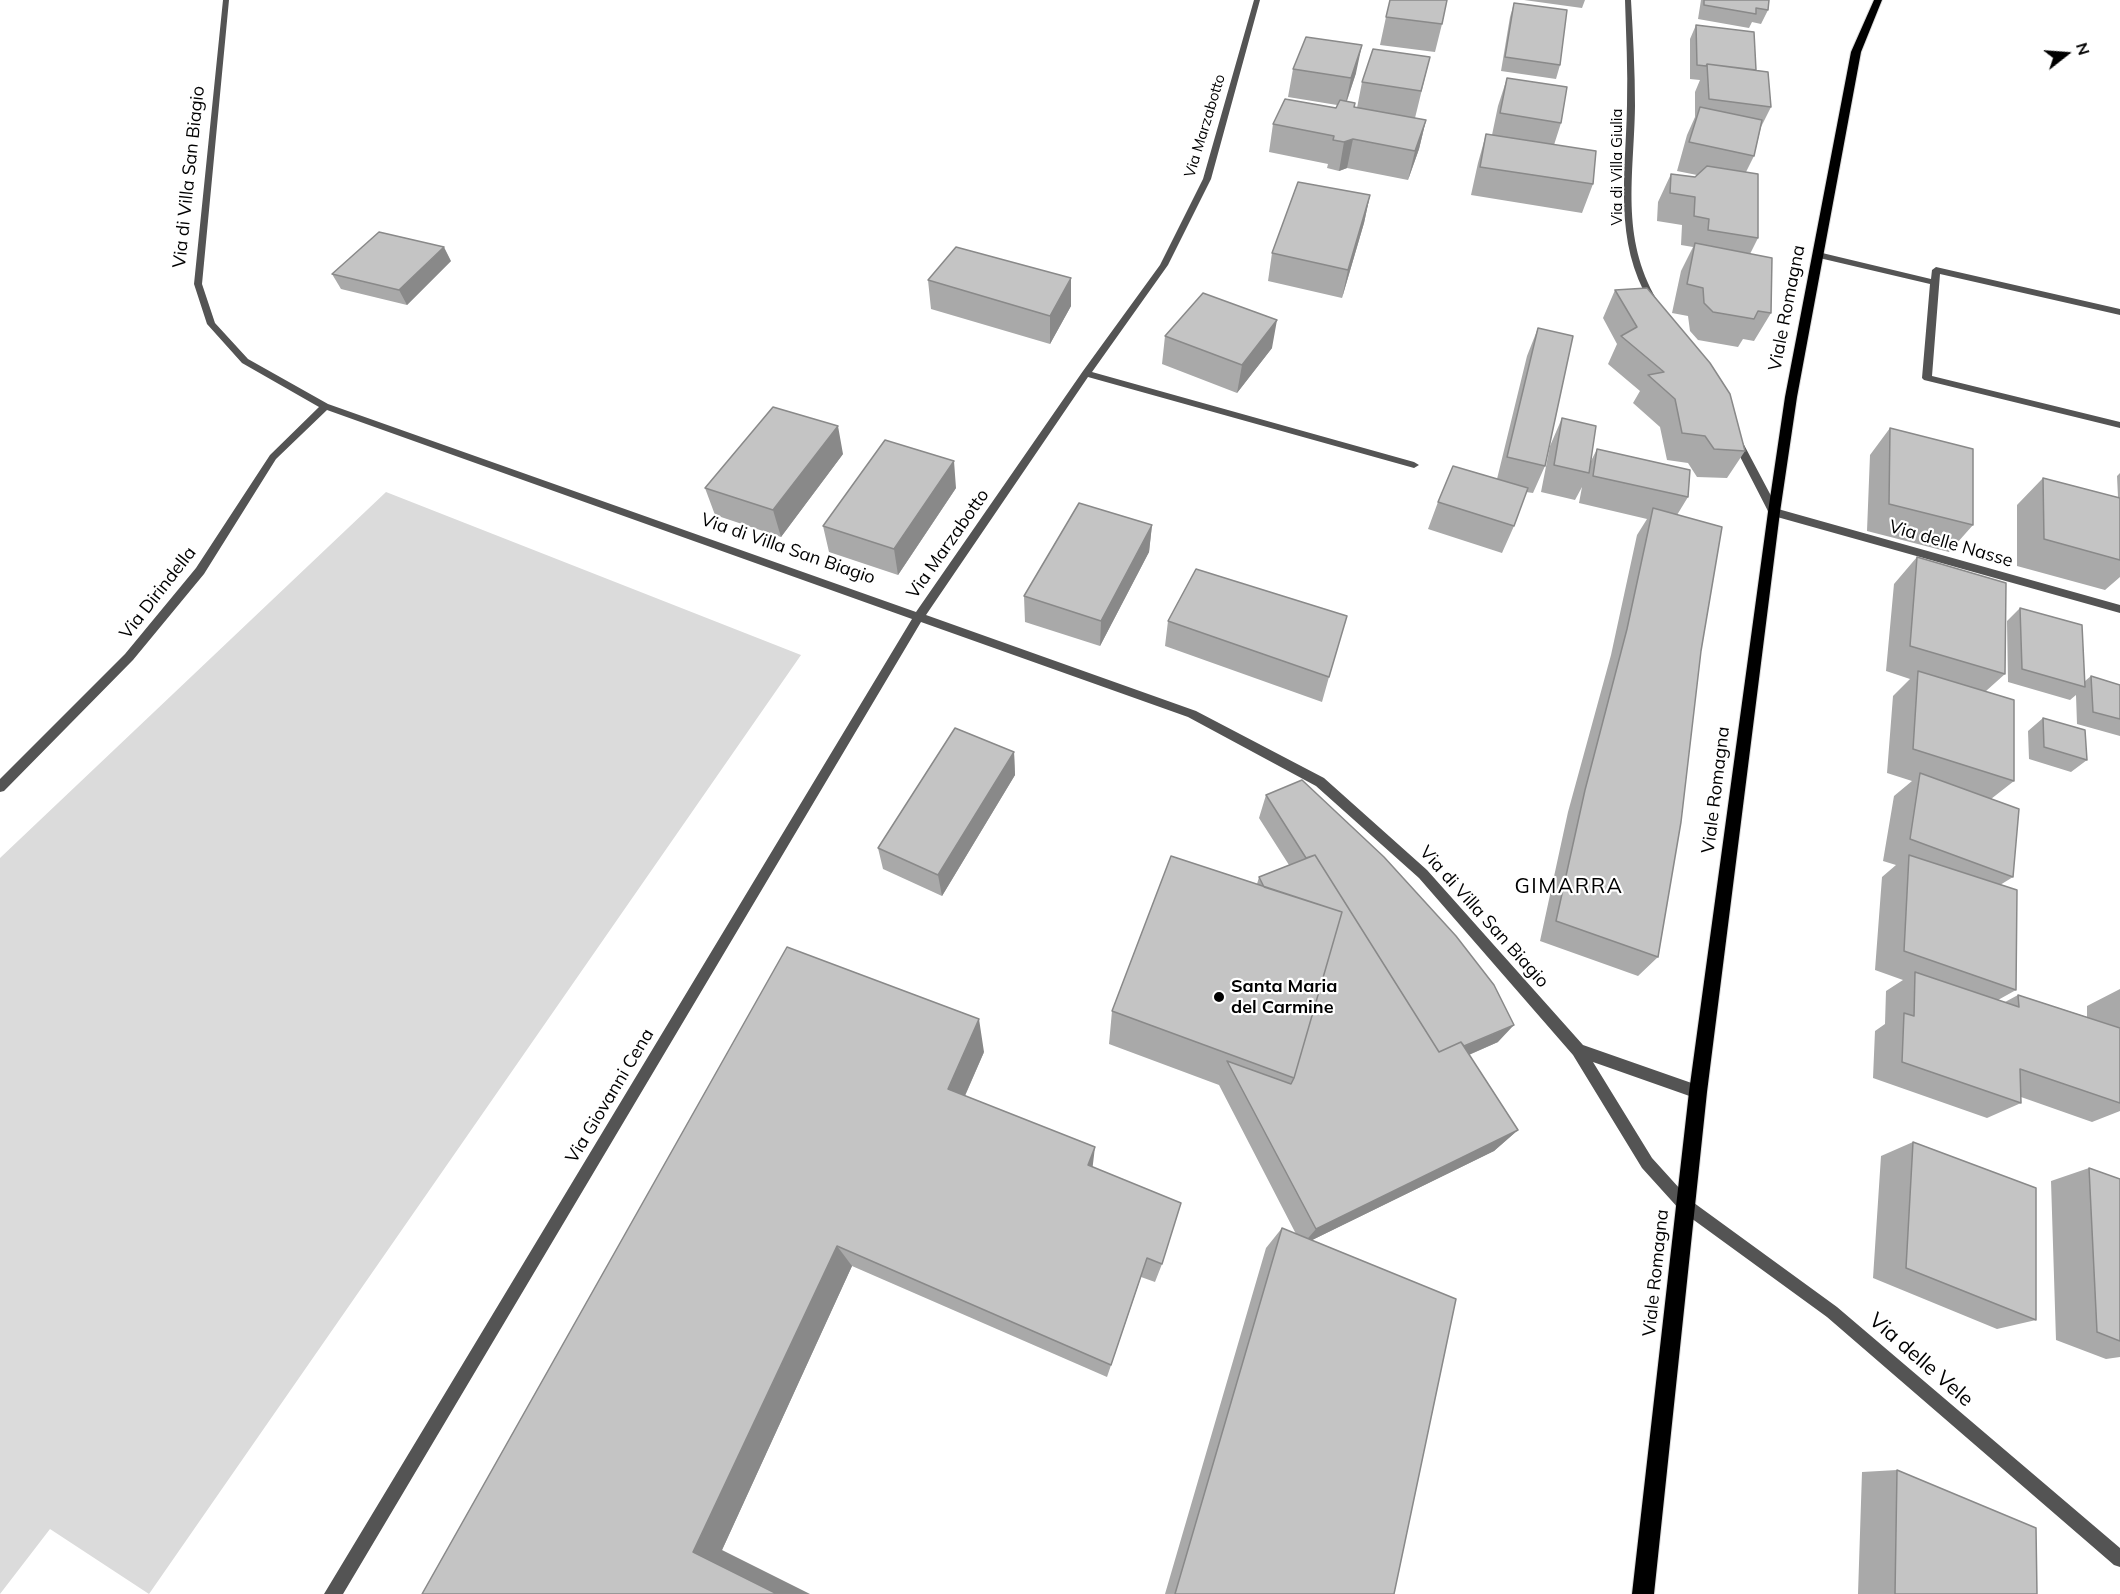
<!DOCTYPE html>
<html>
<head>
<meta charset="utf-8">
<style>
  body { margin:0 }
  #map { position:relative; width:2120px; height:1594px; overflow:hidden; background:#fff; font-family:Mulish,sans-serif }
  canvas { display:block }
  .north { position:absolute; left:2036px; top:24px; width:60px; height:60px; -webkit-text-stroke:4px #fff; paint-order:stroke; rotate:73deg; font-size:16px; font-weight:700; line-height:24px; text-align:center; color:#000 }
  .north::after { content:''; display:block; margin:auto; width:21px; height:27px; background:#000; clip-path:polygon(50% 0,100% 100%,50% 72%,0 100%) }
</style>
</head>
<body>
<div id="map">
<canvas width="2120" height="1594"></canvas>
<div class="north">N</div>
</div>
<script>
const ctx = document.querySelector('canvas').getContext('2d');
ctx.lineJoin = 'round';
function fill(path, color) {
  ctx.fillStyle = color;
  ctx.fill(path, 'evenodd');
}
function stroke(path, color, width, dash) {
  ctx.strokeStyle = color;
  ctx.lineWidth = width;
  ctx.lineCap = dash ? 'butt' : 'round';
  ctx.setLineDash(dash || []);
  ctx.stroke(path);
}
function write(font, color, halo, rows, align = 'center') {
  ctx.font = font + ' Mulish,sans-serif';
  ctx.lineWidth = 4.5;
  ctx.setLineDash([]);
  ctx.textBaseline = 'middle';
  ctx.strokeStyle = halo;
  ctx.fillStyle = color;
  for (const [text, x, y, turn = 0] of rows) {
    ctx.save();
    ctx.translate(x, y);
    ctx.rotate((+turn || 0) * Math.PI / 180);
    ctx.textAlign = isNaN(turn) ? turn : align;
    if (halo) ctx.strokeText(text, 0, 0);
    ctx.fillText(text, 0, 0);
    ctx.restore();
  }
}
fill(new Path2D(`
  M 386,492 L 801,655 L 149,1594 L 50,1529 L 0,1594 L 0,858 Z`), '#dbdbdb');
const primary = new Path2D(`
  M 1874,0 L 1882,0 L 1861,52 L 1797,397 L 1780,512 L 1707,1092 L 1654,1594 L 1632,1594 L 1689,1092 L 1768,512 L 1785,397 L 1851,52 Z`);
stroke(primary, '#dbdbdb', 2);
fill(new Path2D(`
  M 1818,252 L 1931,279 L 1932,270 L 1936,267 L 2120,309 L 2120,315 L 1940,274 L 1932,376 L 2120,422 L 2120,428 L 1924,380 L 1922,378 L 1930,284 L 1815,257 L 1815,253 Z`), '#545454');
fill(new Path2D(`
  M 223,0 L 229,0 L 202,284 L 215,323 L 248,359 L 328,404 L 916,612 L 1083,371 L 1160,265 L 1203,179 L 1254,0 L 1260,0 L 1211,179 L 1168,265 L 1092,372 L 1414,462 L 1419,465 L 1414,468 L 1088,377 L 926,615 L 1196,711 L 1324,778 L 1427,870 L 1583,1045 L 1703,1087 L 1705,1092 L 1703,1097 L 1698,1099 L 1593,1062 L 1652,1158 L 1690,1200 L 1837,1307 L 2120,1548 L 2120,1567 L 2114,1565 L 1827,1317 L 1680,1210 L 1642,1168 L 1573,1055 L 1419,878 L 1316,786 L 1188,717 L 921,622 L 343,1594 L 324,1594 L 912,619 L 327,410 L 276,459 L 204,574 L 133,660 L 4,791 L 0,792 L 0,779 L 125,654 L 196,568 L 270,455 L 319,407 L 242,363 L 207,324 L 194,284 Z
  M 1625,0 L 1631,0 C 1633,35 1635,71 1635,106 C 1634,176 1620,237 1657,300 L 1653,303 L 1650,302 C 1613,242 1626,173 1627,105 C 1628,70 1626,35 1625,0 Z
  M 1737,438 L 1742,441 L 1778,509 L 2120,605 L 2120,613 L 1770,515 L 1732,441 Z`), '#545454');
fill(primary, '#000');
fill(new Path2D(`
  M 1524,0 L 1585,0 L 1582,8 Z
  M 1701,0 L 1769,0 L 1768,10 L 1761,24 L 1752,22 L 1749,28 L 1698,19 Z
  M 1514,3 L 1560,65 L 1556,79 L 1501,71 L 1510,17 Z
  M 1386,17 L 1442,24 L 1435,52 L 1380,45 Z
  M 1696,25 L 1756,70 L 1771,107 L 1761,127 L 1754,156 L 1746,172 L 1758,238 L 1750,254 L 1771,313 L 1754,341 L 1743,339 L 1738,347 L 1698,340 L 1690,331 L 1688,316 L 1672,313 L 1681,271 L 1693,247 L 1681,245 L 1682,225 L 1657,221 L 1658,202 L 1671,174 L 1695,177 L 1697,175 L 1677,171 L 1687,135 L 1695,117 L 1695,92 L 1700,80 L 1690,79 L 1690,39 Z
  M 1430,57 L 1415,118 L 1426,120 L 1419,149 L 1408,180 L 1347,168 L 1339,171 L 1327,168 L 1328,164 L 1269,152 L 1273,124 L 1336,108 L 1337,105 L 1288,97 L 1293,69 L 1356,73 L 1347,101 L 1355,107 L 1357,108 L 1362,82 Z
  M 1507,78 L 1561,123 L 1554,145 L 1593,184 L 1582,213 L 1471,195 L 1478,163 L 1486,134 L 1492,135 L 1498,106 Z
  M 1370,195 L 1364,223 L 1342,298 L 1268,281 L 1272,253 Z
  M 451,261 L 407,305 L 341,289 L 332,274 Z
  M 1071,278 L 1071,306 L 1050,344 L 931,309 L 928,280 Z
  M 1615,290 L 1745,451 L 1727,478 L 1697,477 L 1688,463 L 1667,460 L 1660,427 L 1633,403 L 1640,391 L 1608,364 L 1617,344 L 1603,318 Z
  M 1538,328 L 1545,466 L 1533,493 L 1526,492 L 1514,526 L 1502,553 L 1428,529 L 1438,502 L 1497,479 L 1527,356 Z
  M 1165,336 L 1272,348 L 1237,393 L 1162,364 Z
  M 1562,418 L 1590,463 L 1597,449 L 1688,497 L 1677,515 L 1701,651 L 1658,957 L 1638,976 L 1540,941 L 1568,812 L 1611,655 L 1637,535 L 1647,519 L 1579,503 L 1582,487 L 1575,500 L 1541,492 L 1550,446 Z
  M 1890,428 L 1973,525 L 1949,552 L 1867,531 L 1870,455 Z
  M 843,454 L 781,537 L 715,515 L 705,488 Z
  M 2120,473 L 2120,497 L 2118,497 L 2117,476 Z
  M 2043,478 L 2120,498 L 2120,577 L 2105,590 L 2017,566 L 2017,505 Z
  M 956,488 L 898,575 L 829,552 L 823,526 Z
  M 1152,525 L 1149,552 L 1100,646 L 1025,622 L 1024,596 Z
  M 1917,557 L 2005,674 L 1986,691 L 2014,781 L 1991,799 L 2013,877 L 2000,885 L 2016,990 L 1998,1000 L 2005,1002 L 2018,995 L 2087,1017 L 2087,1006 L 2120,989 L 2120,1111 L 2092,1122 L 2021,1097 L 2021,1103 L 1987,1118 L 1873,1078 L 1875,1031 L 1885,1024 L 1886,991 L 1903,980 L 1875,970 L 1882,877 L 1896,865 L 1883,861 L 1894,796 L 1912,781 L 1887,773 L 1893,696 L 1910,679 L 1886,671 L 1894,584 Z
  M 2020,608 L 2085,681 L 2091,676 L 2120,685 L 2120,736 L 2077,724 L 2076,695 L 2070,700 L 2008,682 L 2007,621 Z
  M 1168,621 L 1329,677 L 1322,702 L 1165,646 Z
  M 2043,718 L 2087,760 L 2071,772 L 2029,759 L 2028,731 Z
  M 1014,752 L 1015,775 L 942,896 L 883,869 L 878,848 Z
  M 1266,795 L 1498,1042 L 1469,1055 L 1518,1130 L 1494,1151 L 1312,1240 L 1394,1594 L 1165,1594 L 1266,1248 L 1282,1228 L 1296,1234 L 1219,1085 L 1109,1044 L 1112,1011 L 1257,884 L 1259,877 L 1289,865 L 1259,818 Z
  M 984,1052 L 965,1096 L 1093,1167 L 1162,1264 L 1155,1282 L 1141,1277 L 1107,1377 L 852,1266 L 722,1550 L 422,1594 Z
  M 1913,1142 L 2036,1320 L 1997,1329 L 1873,1278 L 1881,1156 Z
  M 2089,1168 L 2120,1179 L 2120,1357 L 2106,1359 L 2056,1340 L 2051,1181 Z
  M 1897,1470 L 2037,1594 L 1858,1594 L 1862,1472 Z`), '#a9a9a9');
fill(new Path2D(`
  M 1362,45 L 1356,73 L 1345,106 L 1351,78 Z
  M 1426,120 L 1419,149 L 1408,180 L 1415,151 Z
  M 1353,139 L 1347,168 L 1339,171 L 1344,142 Z
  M 1370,195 L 1364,223 L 1342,298 L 1348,270 Z
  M 444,247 L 451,261 L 407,305 L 399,290 Z
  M 1071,278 L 1071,306 L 1050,344 L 1050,316 Z
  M 1277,320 L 1272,348 L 1237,393 L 1242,365 Z
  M 838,426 L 843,454 L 781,537 L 773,510 Z
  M 954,461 L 956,488 L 898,575 L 894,549 Z
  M 1152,525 L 1149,552 L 1100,646 L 1101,621 Z
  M 1014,752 L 1015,775 L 942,896 L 938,875 Z
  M 979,1019 L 984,1052 L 955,1118 L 948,1089 Z
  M 1514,1025 L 1498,1042 L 1420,1076 L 1433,1060 Z
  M 1518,1130 L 1494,1151 L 1302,1245 L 1316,1229 Z
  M 1095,1147 L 1092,1172 L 1088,1165 Z
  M 837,1246 L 852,1266 L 722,1550 L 810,1594 L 777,1594 L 693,1552 Z`), '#898989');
const building = new Path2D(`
  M 1390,0 L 1447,0 L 1442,24 L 1386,17 Z
  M 1704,0 L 1769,0 L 1768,10 L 1756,8 L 1756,14 L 1704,5 Z
  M 1514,3 L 1567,10 L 1560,65 L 1505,57 Z
  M 1696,25 L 1754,32 L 1756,70 L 1707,64 L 1706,66 L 1697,65 Z
  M 1306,37 L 1362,45 L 1351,78 L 1293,69 Z
  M 1373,49 L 1430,57 L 1421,91 L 1362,82 Z
  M 1707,64 L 1768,72 L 1771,107 L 1709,99 Z
  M 1507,78 L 1567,87 L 1561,123 L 1500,113 Z
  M 1285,99 L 1336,108 L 1340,100 L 1355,103 L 1354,107 L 1426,120 L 1415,151 L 1353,139 L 1344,142 L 1333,140 L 1334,136 L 1273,124 Z
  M 1700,107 L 1762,120 L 1754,156 L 1689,142 Z
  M 1486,134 L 1596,151 L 1593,184 L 1480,167 Z
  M 1707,166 L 1758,174 L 1758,238 L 1708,230 L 1709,219 L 1694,216 L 1695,197 L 1670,193 L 1671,174 L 1695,177 Z
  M 1298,182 L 1370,195 L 1348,270 L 1272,253 Z
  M 379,232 L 444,247 L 399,290 L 332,274 Z
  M 1695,243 L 1772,258 L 1771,313 L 1758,311 L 1754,319 L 1713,312 L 1704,303 L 1703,288 L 1687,284 Z
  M 956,247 L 1071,278 L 1050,316 L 928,280 Z
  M 1647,288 L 1710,363 L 1730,394 L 1745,451 L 1714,449 L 1705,436 L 1682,433 L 1675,399 L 1648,375 L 1664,372 L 1621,336 L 1637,327 L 1615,290 Z
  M 1203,293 L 1277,320 L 1242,365 L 1165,336 Z
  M 1538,328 L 1573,336 L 1545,466 L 1507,457 Z
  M 773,407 L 838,426 L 773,510 L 705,488 Z
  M 1562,418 L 1596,426 L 1589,473 L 1554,465 Z
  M 1890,428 L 1973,449 L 1973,525 L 1889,504 Z
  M 885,440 L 954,461 L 894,549 L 823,526 Z
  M 1597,449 L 1690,470 L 1688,497 L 1593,476 Z
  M 1453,466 L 1528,488 L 1514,526 L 1438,502 Z
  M 2043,478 L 2120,498 L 2120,560 L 2044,539 Z
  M 1079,503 L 1152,525 L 1101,621 L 1024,596 Z
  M 1653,508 L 1722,527 L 1701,651 L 1681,822 L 1658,957 L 1556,921 L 1585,790 L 1627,629 Z
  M 1917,557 L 2006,583 L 2005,674 L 1910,646 Z
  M 1196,569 L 1347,616 L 1329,677 L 1168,621 Z
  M 2020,608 L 2082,625 L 2085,687 L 2022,669 Z
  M 1918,671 L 2014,700 L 2014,781 L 1913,749 Z
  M 2091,676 L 2120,685 L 2120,719 L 2093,712 Z
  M 2043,718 L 2085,730 L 2087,760 L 2044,747 Z
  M 955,728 L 1014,752 L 938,875 L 878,848 Z
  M 1920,773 L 2019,809 L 2013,877 L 1910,839 Z
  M 1302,780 L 1384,857 L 1456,936 L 1494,985 L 1514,1025 L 1464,1046 L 1461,1042 L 1439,1052 L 1315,855 L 1306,858 L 1266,795 Z
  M 1315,855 L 1439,1052 L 1461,1042 L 1518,1130 L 1316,1229 L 1227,1061 L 1291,1084 L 1294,1078 L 1342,912 L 1264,887 L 1259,877 Z
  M 1909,855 L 2017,890 L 2016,990 L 1904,951 Z
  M 1171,856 L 1342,912 L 1294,1078 L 1112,1011 Z
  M 787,947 L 979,1019 L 948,1089 L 1095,1147 L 1088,1165 L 1181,1203 L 1162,1264 L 1147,1258 L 1111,1365 L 837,1246 L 693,1552 L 777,1594 L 422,1594 Z
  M 1915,972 L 2019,1007 L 2018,995 L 2120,1028 L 2120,1103 L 2020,1069 L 2021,1103 L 1902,1062 L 1904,1013 L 1914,1016 Z
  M 1913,1142 L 2036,1188 L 2036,1320 L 1906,1268 Z
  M 2089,1168 L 2120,1179 L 2120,1341 L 2097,1332 Z
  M 1282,1228 L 1456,1299 L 1394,1594 L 1175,1594 Z
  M 1897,1470 L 2036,1528 L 2037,1594 L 1895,1594 Z`);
fill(building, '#c4c4c4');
stroke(building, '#898989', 1.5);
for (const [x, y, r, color] of [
  [1219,997,6,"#000"]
]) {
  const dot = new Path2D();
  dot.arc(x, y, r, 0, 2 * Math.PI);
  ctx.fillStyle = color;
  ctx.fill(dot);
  stroke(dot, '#fff', 2);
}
write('15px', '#000', '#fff', [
  ["Via Marzabotto",1205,126,-73],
  ["Via di Villa Giulia",1617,167,-90]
]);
write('18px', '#000', '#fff', [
  ["Via di Villa San Biagio",189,177,-84],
  ["Viale Romagna",1787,308,-79],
  ["Via Marzabotto",948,544,-55],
  ["Via delle Nasse",1951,544,16],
  ["Via di Villa San Biagio",788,549,19],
  ["Via Dirindella",158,593,-52],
  ["Viale Romagna",1716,790,-83],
  ["Via di Villa San Biagio",1484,917,48],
  ["Via Giovanni Cena",610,1096,-59],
  ["Viale Romagna",1656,1273,-84]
]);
write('bold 18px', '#000', '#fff', [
  ["Santa Maria",1231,987],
  ["del Carmine",1231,1008]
], 'left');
ctx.letterSpacing = '1.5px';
write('21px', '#000', '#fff', [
  ["GIMARRA",1569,887]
]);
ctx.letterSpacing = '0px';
write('21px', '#000', '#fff', [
  ["Via delle Vele",1921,1360,41]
]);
</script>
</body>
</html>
